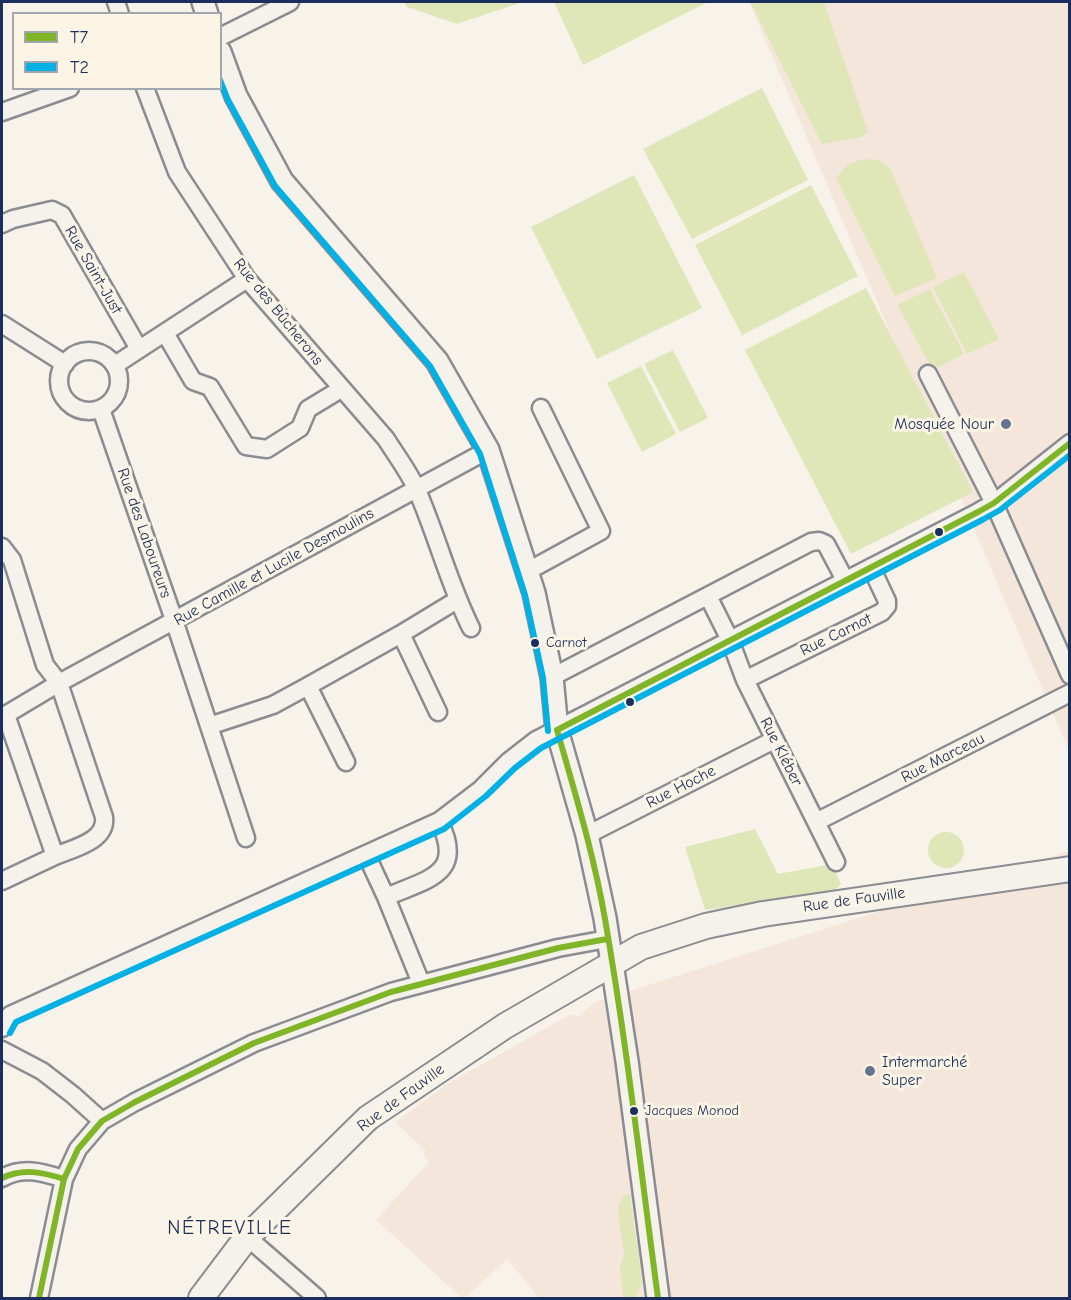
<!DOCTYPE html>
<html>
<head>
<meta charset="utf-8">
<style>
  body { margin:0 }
  #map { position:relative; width:1071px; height:1300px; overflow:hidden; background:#f7f3ea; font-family:"Comic Neue",sans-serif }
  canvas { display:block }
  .frame { position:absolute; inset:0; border:3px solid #1b2f5e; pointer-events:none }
  .legend { position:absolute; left:12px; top:12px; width:210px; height:78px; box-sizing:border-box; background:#fcf5e5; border:2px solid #a2a6af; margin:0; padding:8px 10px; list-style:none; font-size:18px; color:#1b2f5e }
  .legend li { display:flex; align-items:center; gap:12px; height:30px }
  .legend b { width:30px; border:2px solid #a2a6af }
</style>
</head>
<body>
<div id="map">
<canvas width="1071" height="1300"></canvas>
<div class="frame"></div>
<ul class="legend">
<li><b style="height:8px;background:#81b528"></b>T7</li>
<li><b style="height:8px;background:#01b0e4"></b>T2</li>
</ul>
</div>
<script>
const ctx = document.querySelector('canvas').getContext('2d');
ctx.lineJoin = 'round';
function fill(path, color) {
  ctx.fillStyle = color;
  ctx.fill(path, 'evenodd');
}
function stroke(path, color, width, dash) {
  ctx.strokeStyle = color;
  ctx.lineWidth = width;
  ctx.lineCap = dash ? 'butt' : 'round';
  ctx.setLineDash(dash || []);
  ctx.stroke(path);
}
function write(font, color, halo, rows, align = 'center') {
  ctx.font = font + ' "Comic Neue",sans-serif';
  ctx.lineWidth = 6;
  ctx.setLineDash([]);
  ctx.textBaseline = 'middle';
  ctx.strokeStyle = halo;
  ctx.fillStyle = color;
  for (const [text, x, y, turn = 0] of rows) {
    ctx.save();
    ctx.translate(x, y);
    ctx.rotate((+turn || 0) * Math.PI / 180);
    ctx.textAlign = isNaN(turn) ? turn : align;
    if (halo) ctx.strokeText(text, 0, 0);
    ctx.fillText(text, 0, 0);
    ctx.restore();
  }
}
fill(new Path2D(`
  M 749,2 L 1069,2 L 1069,751 Z
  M 1069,851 L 1069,1298 L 539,1298 L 507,1259 L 465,1298 L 462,1298 L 376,1220 L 429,1162 L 423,1154 L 426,1151 L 395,1122 L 449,1083 L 571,1014 L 578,1017 L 595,1002 Z`), '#f5e6db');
fill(new Path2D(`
  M 404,2 L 523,2 L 457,24 L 407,7 Z
  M 554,2 L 708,2 L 583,65 Z
  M 750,2 L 824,2 L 868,132 L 861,137 L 822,144 Z
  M 762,88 L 808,180 L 692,239 L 643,149 Z
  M 862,159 L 878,160 L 890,168 L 937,278 L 895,296 L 836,178 L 847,165 Z
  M 634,175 L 702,308 L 597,359 L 531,227 Z
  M 811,185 L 858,276 L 742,335 L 695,245 Z
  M 964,272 L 999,339 L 967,354 L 933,287 Z
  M 866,288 L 973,492 L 851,554 L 745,350 Z
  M 930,289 L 964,354 L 933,370 L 897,305 Z
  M 673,350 L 708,418 L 680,432 L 644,364 Z
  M 641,366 L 676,434 L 642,452 L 607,383 Z
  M 755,829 L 778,874 L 832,864 L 841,884 L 832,894 L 705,910 L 685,847 Z
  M928 850a18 18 0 1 1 36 0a18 18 0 1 1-36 0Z
  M 630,1194 L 642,1284 L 635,1298 L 623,1297 L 620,1266 L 624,1254 L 618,1214 L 619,1204 L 623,1196 Z`), '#dfe7b9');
const minor = new Path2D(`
  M 116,2 L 120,14
  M 220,37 L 290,2
  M 145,88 L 177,172 L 247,279 L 386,439 C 396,455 409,472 417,490 C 437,536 449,584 471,628
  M 2,112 L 70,88
  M 2,224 L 13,219 L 52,210 L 62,215 L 139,349
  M 2,324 L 65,364
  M 165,333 L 193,381 L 210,387 L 246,446 L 267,449 L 300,428 L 308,409 L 341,389
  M59 381a30 30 0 1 1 60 0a30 30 0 1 1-60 0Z
  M 115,365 L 247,279
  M 928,374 L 994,503 L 1070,675
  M 101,409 L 174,620 L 246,838
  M 2,547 L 12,560 L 45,665 L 59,683 L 104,817 C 107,841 74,848 55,856 L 6,715
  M 528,571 L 601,531 L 541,408
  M 708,596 L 730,640 L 745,680 L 836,862
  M 552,677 L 811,542 L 819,541 L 826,544 L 845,580
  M 745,680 L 882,612 L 887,606 L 887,601 L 871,567
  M 438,712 L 401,634 L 457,600
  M 2,717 L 59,683 L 488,450
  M 209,726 L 273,705 L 308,686
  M 346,762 L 308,686 L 401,634
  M 816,822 L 1070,693
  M 587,835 L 774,740
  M 366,854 L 386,897 L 421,983
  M 2,881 L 55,856
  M 386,897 C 427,879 466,875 439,821
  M 2,1028 L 10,1015 L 439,821 L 481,789 L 509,761 L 536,740 L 978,512 L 994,503 L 1070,443
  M 2,1050 L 42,1071 L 73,1095 L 102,1121
  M 2,1178 C 22,1166 42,1172 64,1179
  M 247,1237 L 317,1298
  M 39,1298 L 64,1179 L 78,1149 L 102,1121 L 135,1102 L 254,1043 L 391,992 L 558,948 L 607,939`);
const tertiary = new Path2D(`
  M 203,2 L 207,14
  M 220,52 L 236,96 L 282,181 L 437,361 L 488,450 L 534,593 L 552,677 L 557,730 L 587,835 L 605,918 L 627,1061 L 658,1298`);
const secondary = new Path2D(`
  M 201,1298 L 247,1237 L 368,1118 L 505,1026 L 641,947 L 706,926 L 763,914 L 1070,869`);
stroke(minor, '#8a8c91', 21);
stroke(tertiary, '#8a8c91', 26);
stroke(secondary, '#8a8c91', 28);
stroke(minor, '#f5f2ec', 16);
stroke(tertiary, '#f5f2ec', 21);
stroke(secondary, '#f5f2ec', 24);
stroke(new Path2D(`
  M 557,730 L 978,512 L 994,503 L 1070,443
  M 557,730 C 575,793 594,855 605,919 C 627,1045 641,1172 658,1298
  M 2,1178 C 23,1168 42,1172 64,1179
  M 39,1298 L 64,1179 L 78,1149 L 102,1121 L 135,1102 L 254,1043 L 391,992 L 558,948 L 607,939`), '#81b528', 6);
stroke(new Path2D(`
  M 220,80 L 228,100 L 275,186 L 430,366 L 480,454 L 525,595 L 543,678 L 548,731
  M 10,1033 L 16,1022 L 444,829 L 486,796 L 515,768 L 541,748 L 982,520 L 1000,510 L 1070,455`), '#01b0e4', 6);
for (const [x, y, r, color] of [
  [1006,424,6,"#68748f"],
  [939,532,5,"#1b2f5e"],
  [535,643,5,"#1b2f5e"],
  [630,702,5,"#1b2f5e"],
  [870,1071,6,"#68748f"],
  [634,1111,5,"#1b2f5e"]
]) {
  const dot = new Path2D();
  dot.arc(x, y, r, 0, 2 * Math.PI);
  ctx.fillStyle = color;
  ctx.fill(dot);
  stroke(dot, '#fcf5e5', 2);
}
write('14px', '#1b2f5e', '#fcf5e5', [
  ["Carnot",546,643],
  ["Jacques Monod",645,1111]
], 'left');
write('16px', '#1b2f5e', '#fcf5e5', [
  ["Rue Saint-Just",93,270,60],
  ["Rue des Bûcherons",278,312,51],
  ["Rue des Laboureurs",144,533,71],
  ["Rue Camille et Lucile Desmoulins",274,567,-29],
  ["Rue Carnot",836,635,-26],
  ["Rue Kléber",781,752,63],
  ["Rue Marceau",943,758,-27],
  ["Rue Hoche",681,787,-27],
  ["Rue de Fauville",854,900,-8],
  ["Rue de Fauville",401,1098,-36]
]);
write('16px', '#1b2f5e', '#fcf5e5', [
  ["Mosquée Nour",994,424],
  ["Intermarché",882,1062,"left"],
  ["Super",882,1080,"left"]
], 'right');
ctx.letterSpacing = '1.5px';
write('20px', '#1b2f5e', '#fcf5e5', [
  ["NÉTREVILLE",230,1228]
]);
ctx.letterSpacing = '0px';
</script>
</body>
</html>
